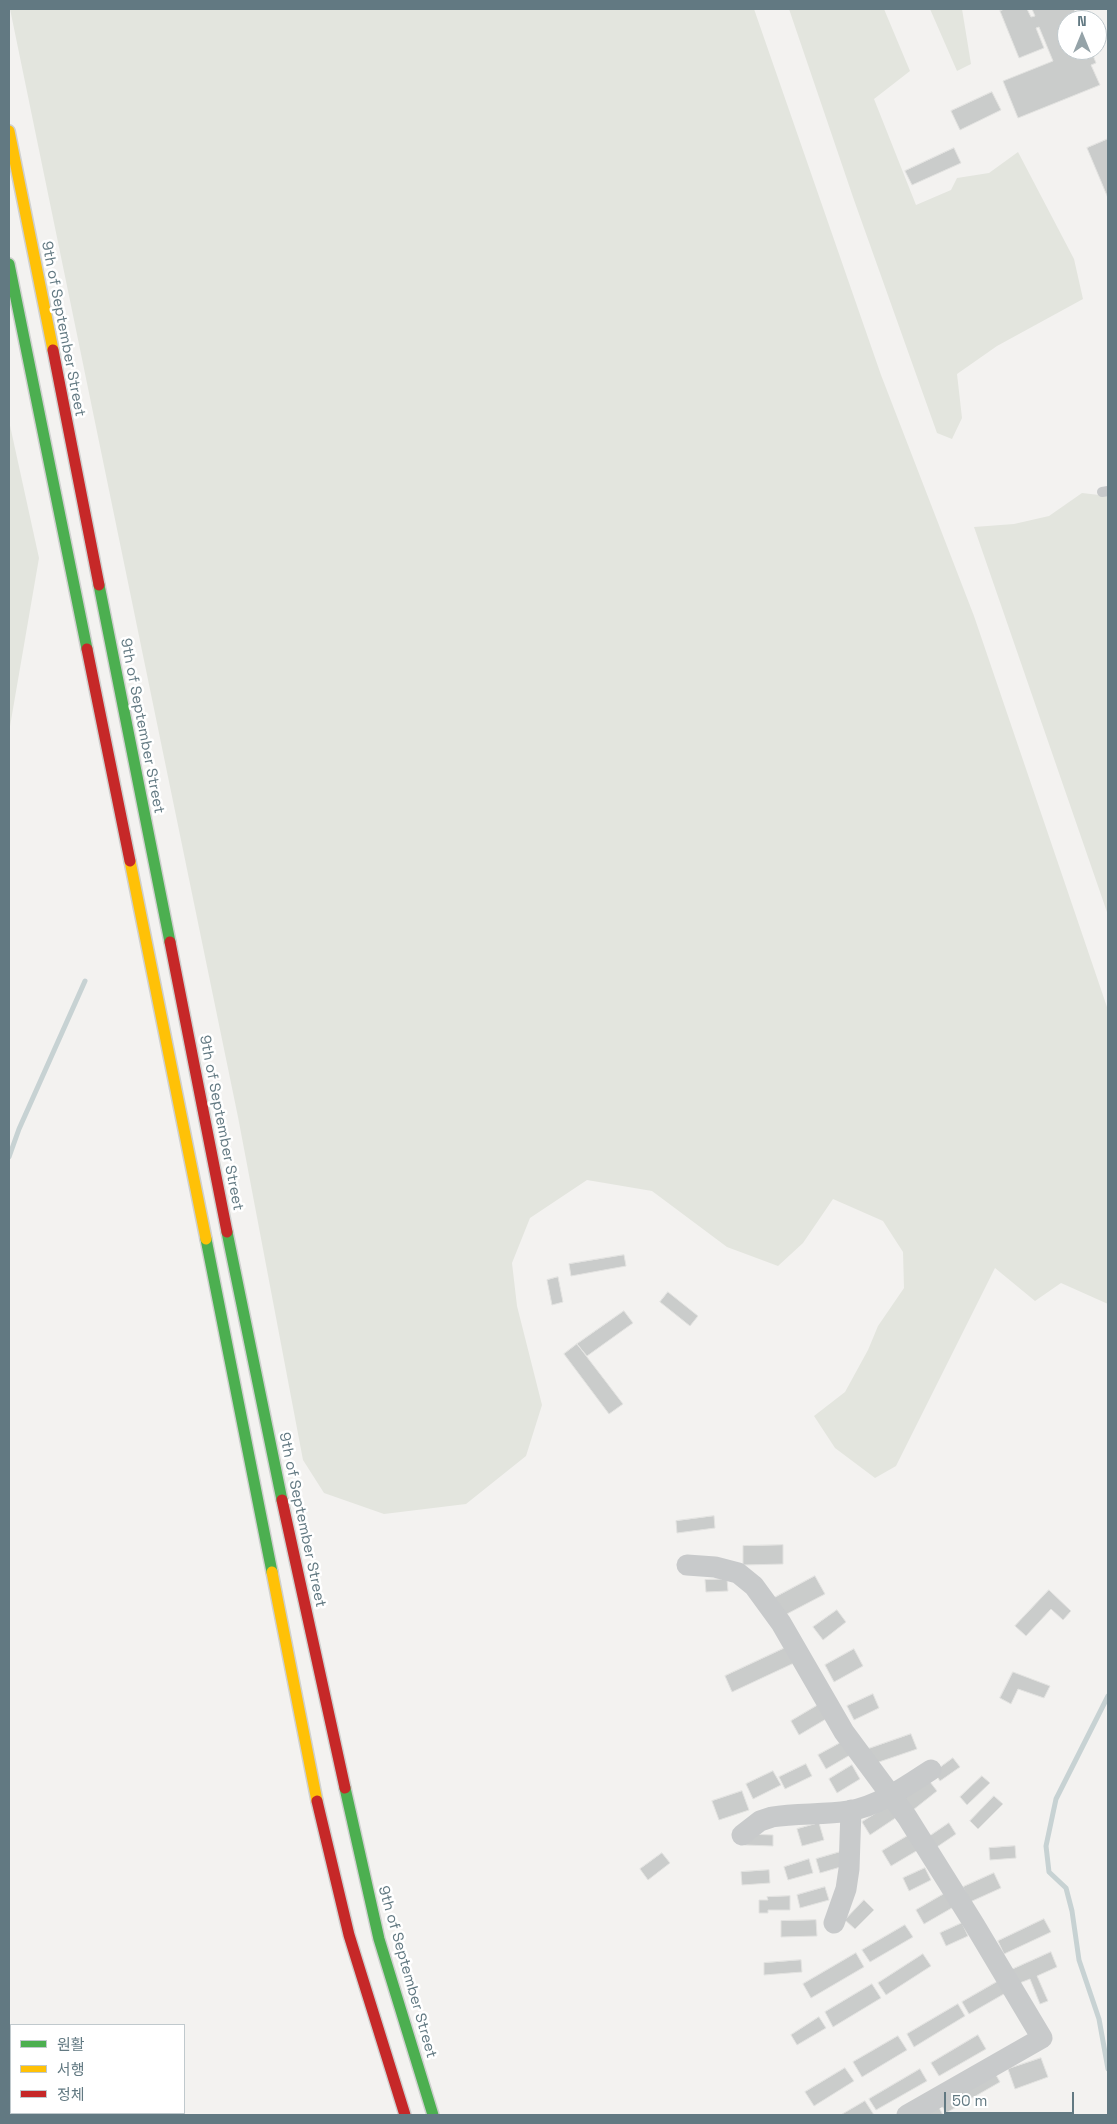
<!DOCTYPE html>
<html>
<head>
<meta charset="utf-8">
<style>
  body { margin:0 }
  #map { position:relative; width:1117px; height:2124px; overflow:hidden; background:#f3f2f0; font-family:"Space Grotesk","Noto Sans KR",sans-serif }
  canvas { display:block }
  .frame { position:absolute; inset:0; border:10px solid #627982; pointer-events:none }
  .legend { position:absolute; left:10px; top:2024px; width:175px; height:90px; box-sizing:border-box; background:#fff; border:1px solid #c0c9cd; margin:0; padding:6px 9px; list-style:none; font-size:15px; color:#627982 }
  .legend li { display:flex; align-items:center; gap:10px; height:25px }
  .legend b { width:25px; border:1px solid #c0c9cd }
  .north { position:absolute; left:1057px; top:10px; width:50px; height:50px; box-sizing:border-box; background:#fff; border:1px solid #c0c9cd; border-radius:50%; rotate:0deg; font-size:14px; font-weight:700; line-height:20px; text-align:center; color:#627982 }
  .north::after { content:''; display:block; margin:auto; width:18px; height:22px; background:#95a3a8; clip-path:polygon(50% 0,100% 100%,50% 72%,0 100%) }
  .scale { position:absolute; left:944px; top:2092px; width:130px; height:22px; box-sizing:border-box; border:2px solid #627982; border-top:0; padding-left:6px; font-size:15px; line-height:18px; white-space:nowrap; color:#627982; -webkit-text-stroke:4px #fff; paint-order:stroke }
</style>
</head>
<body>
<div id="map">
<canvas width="1117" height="2124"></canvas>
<div class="frame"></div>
<ul class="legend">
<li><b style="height:6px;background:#4caf50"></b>원활</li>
<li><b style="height:6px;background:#ffc107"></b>서행</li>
<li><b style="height:6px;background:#c62828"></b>정체</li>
</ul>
<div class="north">N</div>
<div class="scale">50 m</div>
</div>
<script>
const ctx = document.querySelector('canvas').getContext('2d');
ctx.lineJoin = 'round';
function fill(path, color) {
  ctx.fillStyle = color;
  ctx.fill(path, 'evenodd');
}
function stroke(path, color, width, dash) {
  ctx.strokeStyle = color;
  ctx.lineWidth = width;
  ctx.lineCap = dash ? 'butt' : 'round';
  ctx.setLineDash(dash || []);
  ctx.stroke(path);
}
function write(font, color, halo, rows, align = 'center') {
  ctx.font = font + ' "Space Grotesk",sans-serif';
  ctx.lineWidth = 5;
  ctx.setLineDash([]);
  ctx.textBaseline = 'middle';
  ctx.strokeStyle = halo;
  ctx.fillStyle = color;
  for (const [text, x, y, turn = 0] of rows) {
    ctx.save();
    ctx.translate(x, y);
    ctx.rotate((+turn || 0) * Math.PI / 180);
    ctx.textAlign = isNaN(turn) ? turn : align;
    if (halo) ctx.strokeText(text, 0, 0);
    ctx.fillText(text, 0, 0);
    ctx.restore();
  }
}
fill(new Path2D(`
  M 10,9 L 754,9 L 881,375 L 974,616 L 1108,1010 L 1108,1304 L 1061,1283 L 1035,1301 L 995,1268 L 896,1466 L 875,1478 L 835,1448 L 814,1416 L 845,1392 L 868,1350 L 878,1326 L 904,1288 L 903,1252 L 883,1221 L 833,1199 L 803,1243 L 778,1266 L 727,1247 L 652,1191 L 587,1180 L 530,1218 L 512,1263 L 517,1306 L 542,1405 L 526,1456 L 466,1504 L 384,1514 L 324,1493 L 303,1460 L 238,1117 Z
  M 789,9 L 884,9 L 910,71 L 874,99 L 916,205 L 951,190 L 957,178 L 989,173 L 1018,152 L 1074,259 L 1083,299 L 997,346 L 957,374 L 962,418 L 952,439 L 937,433 L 854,200 Z
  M 930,9 L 962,9 L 971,64 L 957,71 Z
  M 9,421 L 39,558 L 9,732 Z
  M 1082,493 L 1108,496 L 1108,915 L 974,527 L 1014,524 L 1049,516 Z`), '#e3e5de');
stroke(new Path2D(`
  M 9,1157 L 19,1129 L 85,981
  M 1108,1696 L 1056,1799 L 1046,1846 L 1049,1872 L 1066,1888 L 1072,1911 L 1079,1960 L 1099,2019 L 1108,2069`), '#c7d2d3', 5);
const building = new Path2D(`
  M 1005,9 L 1027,9 L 1031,17 L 1035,16 L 1032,9 L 1074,9 L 1078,20 L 1067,20 L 1067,50 L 1091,50 L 1096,63 L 1091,65 L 1100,85 L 1018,118 L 1003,81 L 1053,61 L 1039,27 L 1036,28 L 1044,48 L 1019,58 L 1000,11 Z
  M 992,92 L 1001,110 L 960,130 L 951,111 Z
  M 1108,139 L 1108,198 L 1087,148 Z
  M 954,148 L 961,163 L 912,185 L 905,171 Z
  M 624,1255 L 626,1266 L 571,1276 L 569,1264 Z
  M 558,1277 L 563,1302 L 552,1305 L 547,1280 Z
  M 668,1292 L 698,1316 L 690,1326 L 660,1302 Z
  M 624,1311 L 633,1323 L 587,1356 L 577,1344 Z
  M 577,1344 L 623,1404 L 609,1414 L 564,1354 Z
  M 714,1516 L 715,1528 L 677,1533 L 676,1521 Z
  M 783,1545 L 783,1564 L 743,1565 L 743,1546 Z
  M 815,1576 L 825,1594 L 783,1616 L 774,1598 Z
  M 727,1579 L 728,1591 L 706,1592 L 705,1580 Z
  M 1049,1590 L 1071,1611 L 1063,1620 L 1051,1609 L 1026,1636 L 1015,1626 Z
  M 837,1610 L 846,1622 L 823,1640 L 813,1627 Z
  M 787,1647 L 794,1663 L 732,1692 L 725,1676 Z
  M 854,1649 L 863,1666 L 834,1682 L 825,1665 Z
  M 1013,1672 L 1050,1686 L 1044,1698 L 1018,1689 L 1011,1704 L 1000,1698 Z
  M 873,1694 L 879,1708 L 854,1720 L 847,1706 Z
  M 818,1705 L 826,1719 L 799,1735 L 791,1721 Z
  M 911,1734 L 917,1749 L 873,1764 L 868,1749 Z
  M 842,1742 L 850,1755 L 826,1769 L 818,1755 Z
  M 953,1758 L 960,1767 L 940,1781 L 934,1772 Z
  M 806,1764 L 812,1776 L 785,1789 L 779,1777 Z
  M 852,1765 L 860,1779 L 837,1793 L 829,1779 Z
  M 773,1771 L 781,1785 L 753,1799 L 746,1784 Z
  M 982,1776 L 990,1783 L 967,1805 L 960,1797 Z
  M 927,1778 L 937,1791 L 913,1810 L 903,1797 Z
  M 742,1791 L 749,1810 L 719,1820 L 712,1801 Z
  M 994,1796 L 1003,1804 L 978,1829 L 970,1821 Z
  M 889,1805 L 897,1817 L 870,1835 L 862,1822 Z
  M 819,1823 L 824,1840 L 802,1846 L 797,1829 Z
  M 949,1823 L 956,1834 L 934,1849 L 927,1838 Z
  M 745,1834 L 773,1835 L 773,1846 L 745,1845 Z
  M 909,1835 L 918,1850 L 891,1866 L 882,1851 Z
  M 1015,1846 L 1016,1858 L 990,1860 L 989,1848 Z
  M 840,1852 L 844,1866 L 820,1873 L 816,1859 Z
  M 662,1853 L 670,1863 L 648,1880 L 640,1869 Z
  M 809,1859 L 813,1873 L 788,1880 L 784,1867 Z
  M 925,1868 L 931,1880 L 909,1891 L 903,1878 Z
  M 769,1870 L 770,1883 L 742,1885 L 741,1872 Z
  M 994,1873 L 1001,1888 L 970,1902 L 963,1887 Z
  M 825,1887 L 829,1900 L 800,1908 L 797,1895 Z
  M 949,1891 L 957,1905 L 924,1924 L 916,1910 Z
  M 790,1896 L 790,1910 L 768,1910 L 768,1913 L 759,1913 L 759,1900 L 768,1900 L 767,1897 Z
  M 864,1900 L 874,1910 L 855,1929 L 845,1920 Z
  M 1044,1919 L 1051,1932 L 1004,1954 L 998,1941 Z
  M 816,1920 L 817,1936 L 781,1937 L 781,1921 Z
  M 962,1923 L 968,1936 L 946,1946 L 940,1933 Z
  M 905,1925 L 913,1937 L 870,1962 L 862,1950 Z
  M 1051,1952 L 1057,1967 L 1037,1976 L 1048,2001 L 1040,2004 L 1030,1979 L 1017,1984 L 1011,1970 Z
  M 856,1953 L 864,1967 L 811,1998 L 803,1984 Z
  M 923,1954 L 931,1966 L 886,1995 L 878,1983 Z
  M 801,1960 L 802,1972 L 764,1975 L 764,1963 Z
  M 1002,1979 L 1009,1991 L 969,2014 L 962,2002 Z
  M 872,1984 L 881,1998 L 833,2027 L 825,2012 Z
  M 958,2004 L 965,2016 L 914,2047 L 907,2034 Z
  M 819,2017 L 826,2028 L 797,2045 L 791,2035 Z
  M 978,2035 L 986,2049 L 939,2076 L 931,2063 Z
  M 898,2036 L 907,2050 L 862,2077 L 853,2062 Z
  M 1041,2058 L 1048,2077 L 1015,2089 L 1008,2069 Z
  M 845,2068 L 854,2081 L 814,2106 L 805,2092 Z
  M 920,2069 L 927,2081 L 876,2110 L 869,2099 Z
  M 993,2070 L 1000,2082 L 946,2113 L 939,2101 Z
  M 865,2101 L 874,2115 L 841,2115 Z
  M 936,2102 L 943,2115 L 914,2115 Z`);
fill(building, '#cacccb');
stroke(building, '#e2e2e0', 1);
const fast = new Path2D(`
  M 9,264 L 87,649
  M 99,585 L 170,942
  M 227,1232 L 282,1500
  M 206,1239 L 272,1572
  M 345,1788 L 379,1939 L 433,2115`);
const slow = new Path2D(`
  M 9,131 L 53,350
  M 130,861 L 206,1239
  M 272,1572 L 317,1801`);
const jam = new Path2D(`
  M 53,350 L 99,585
  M 87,649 L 130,861
  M 170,942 L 227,1232
  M 282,1500 L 345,1788
  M 317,1801 L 349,1935 L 405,2115`);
stroke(fast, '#cfd0cf', 14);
stroke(slow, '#cfd0cf', 14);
stroke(jam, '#cfd0cf', 14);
stroke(new Path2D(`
  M 1102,492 L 1108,491`), '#c8cacb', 10);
stroke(new Path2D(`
  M 687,1565 L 715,1567 L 738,1573 L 754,1586 L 781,1623 L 844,1732 L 907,1817 L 974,1924 L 1042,2038 L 907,2115
  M 742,1835 L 760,1821 L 772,1817 C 797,1813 823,1815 849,1811 C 880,1805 905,1787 931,1770
  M 834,1923 L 846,1889 L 849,1869 L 851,1810
  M 9,2084 L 11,2085
  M 62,2113 L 67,2115`), '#c8cacb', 21);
stroke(fast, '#4caf50', 11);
stroke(slow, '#ffc107', 11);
stroke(jam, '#c62828', 11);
write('15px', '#627982', '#fff', [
  ["9th of September Street",63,329,79],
  ["9th of September Street",142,726,79],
  ["9th of September Street",221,1123,79],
  ["9th of September Street",302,1520,78],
  ["9th of September Street",407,1972,74]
]);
</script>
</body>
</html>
